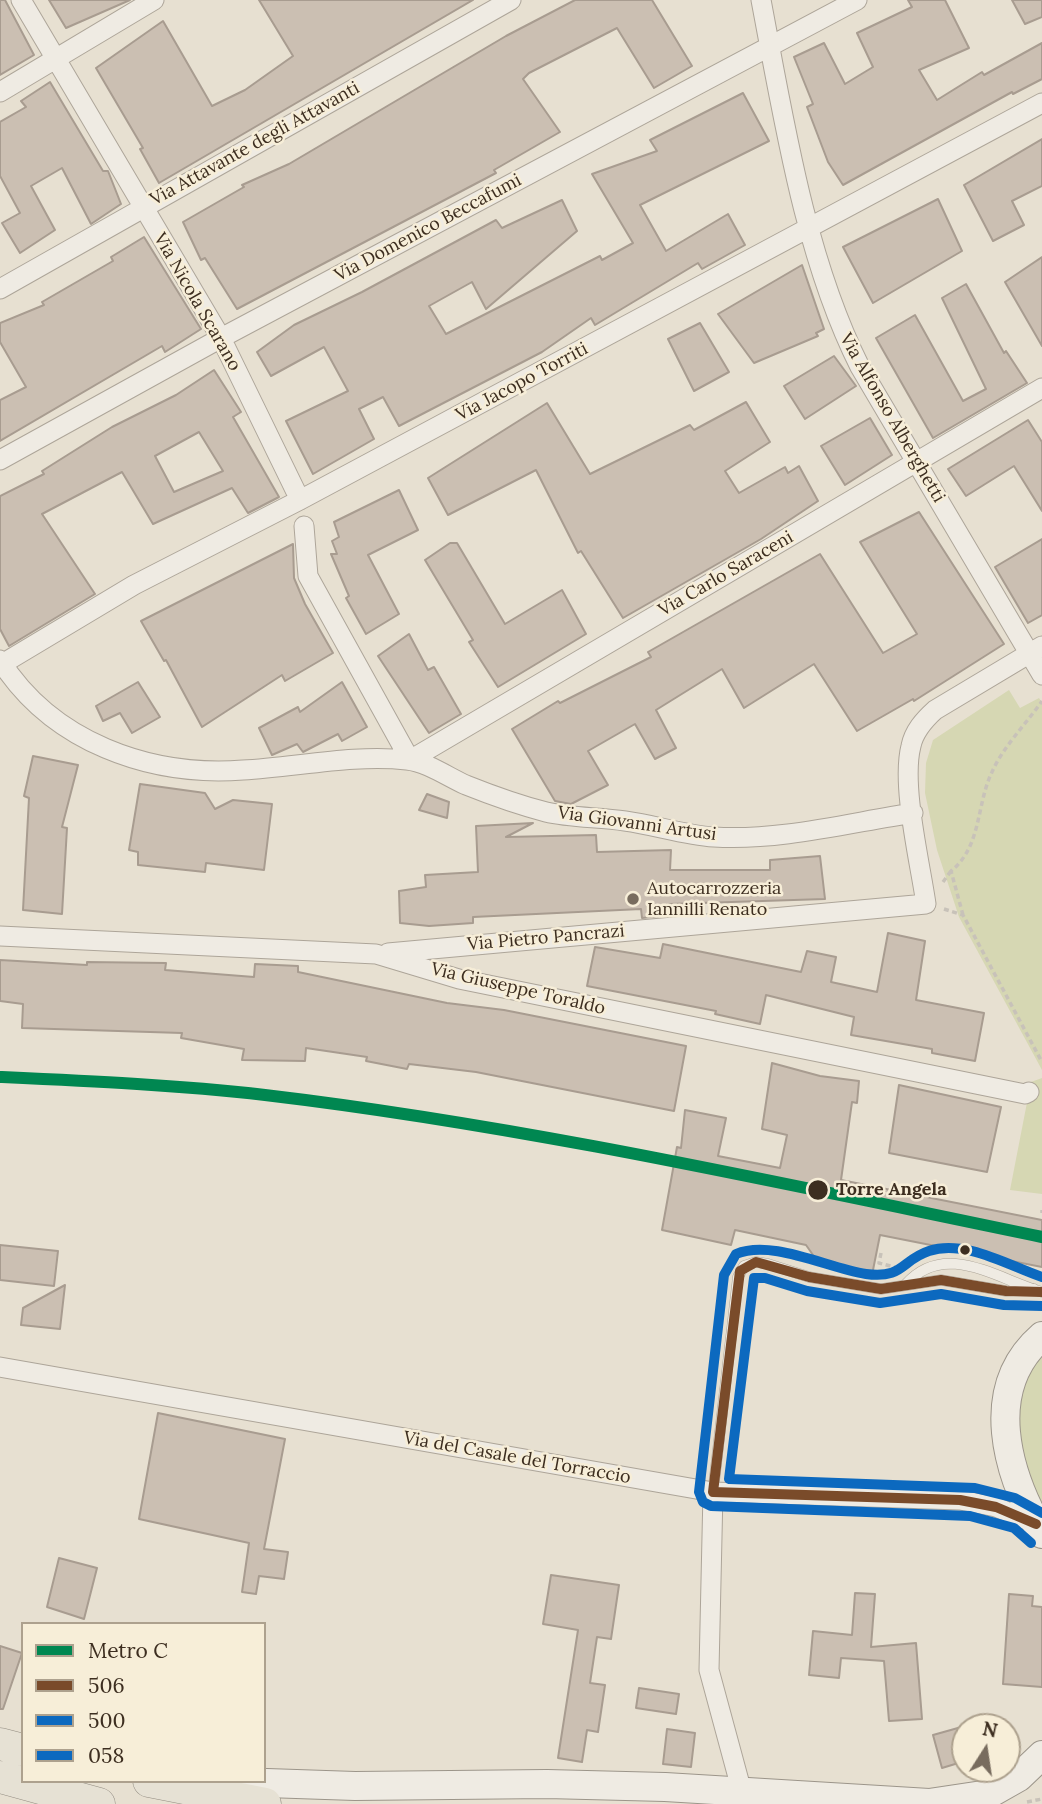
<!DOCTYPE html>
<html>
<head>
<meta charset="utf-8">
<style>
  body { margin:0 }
  #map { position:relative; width:1042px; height:1804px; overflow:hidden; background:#e7e0d1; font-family:Lora,serif }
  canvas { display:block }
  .legend { position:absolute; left:21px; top:1622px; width:245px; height:161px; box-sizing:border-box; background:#f7eed8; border:2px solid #ada18e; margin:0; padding:9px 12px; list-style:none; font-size:21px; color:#3d2e20 }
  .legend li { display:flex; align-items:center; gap:14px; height:35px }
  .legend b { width:35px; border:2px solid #ada18e }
  .north { position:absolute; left:951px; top:1713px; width:70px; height:70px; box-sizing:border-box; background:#f7eed8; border:2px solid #ada18e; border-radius:50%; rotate:12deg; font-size:19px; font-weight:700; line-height:28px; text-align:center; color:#3d2e20 }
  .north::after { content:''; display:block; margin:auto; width:24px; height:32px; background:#786c5e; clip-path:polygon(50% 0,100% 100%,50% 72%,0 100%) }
</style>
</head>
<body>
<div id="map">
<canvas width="1042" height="1804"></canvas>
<ul class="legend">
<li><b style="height:9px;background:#008751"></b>Metro C</li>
<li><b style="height:9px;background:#7a4b2a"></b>506</li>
<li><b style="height:9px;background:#0c69bf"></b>500</li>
<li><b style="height:9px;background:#0c69bf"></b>058</li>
</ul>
<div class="north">N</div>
</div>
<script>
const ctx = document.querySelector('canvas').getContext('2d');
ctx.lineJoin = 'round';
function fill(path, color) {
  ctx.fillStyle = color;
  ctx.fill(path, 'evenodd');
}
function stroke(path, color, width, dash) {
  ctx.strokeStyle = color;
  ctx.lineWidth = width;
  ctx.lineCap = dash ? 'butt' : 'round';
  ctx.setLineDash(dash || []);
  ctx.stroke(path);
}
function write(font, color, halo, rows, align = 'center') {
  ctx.font = font + ' Lora,serif';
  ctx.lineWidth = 5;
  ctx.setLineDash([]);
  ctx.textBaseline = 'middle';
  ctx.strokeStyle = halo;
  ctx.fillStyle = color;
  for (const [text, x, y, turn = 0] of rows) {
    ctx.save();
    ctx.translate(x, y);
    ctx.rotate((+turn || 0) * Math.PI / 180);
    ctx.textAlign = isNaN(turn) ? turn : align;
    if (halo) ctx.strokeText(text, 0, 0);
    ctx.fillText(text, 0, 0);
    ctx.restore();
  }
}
fill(new Path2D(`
  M 1009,690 L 1020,708 L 1039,698 L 1042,703 L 1042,1070 L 959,917 L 937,850 L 925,793 L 926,763 L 933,740 Z
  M 1042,1078 L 1042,1194 L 1010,1190 L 1031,1082 Z
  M 1042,1353 L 1042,1502 C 1022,1472 1014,1427 1020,1391 C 1022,1378 1035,1363 1042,1353 Z`), '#d6d7b3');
const building = new Path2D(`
  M 0,0 L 5,0 L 34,55 L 0,75 Z
  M 49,0 L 130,0 L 66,28 Z
  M 259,0 L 473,0 L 159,183 L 140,149 L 143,148 L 96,68 L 163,21 L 212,106 L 245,90 L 293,56 Z
  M 575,0 L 652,0 L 692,66 L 654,88 L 617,28 L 529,73 L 523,79 L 560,132 L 494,170 L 496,173 L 237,309 L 205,258 L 201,260 L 183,222 L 244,187 L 242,185 L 289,164 L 506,36 Z
  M 908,0 L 945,0 L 969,48 L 919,70 L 937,100 L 982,72 L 984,75 L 1042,43 L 1042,79 L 1013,94 L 1012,92 L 843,185 L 828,162 L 807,107 L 813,104 L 794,57 L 824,43 L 845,84 L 873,67 L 857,33 L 912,7 Z
  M 1012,0 L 1042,0 L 1042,17 L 1025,24 Z
  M 50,82 L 103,171 L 108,171 L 121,204 L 91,224 L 62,168 L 31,186 L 55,230 L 20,253 L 2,223 L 20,213 L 0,176 L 0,122 L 26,107 L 21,101 Z
  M 743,93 L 769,141 L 640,205 L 666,251 L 728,214 L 745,245 L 702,269 L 698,263 L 595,325 L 591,318 L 542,352 L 399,426 L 383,397 L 359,409 L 374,439 L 313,474 L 286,421 L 348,391 L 324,347 L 271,376 L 257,352 L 294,325 L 362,292 L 496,220 L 502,228 L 562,200 L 577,231 L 486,309 L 472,282 L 429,306 L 446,334 L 600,256 L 602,260 L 633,243 L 592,174 L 657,151 L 650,140 Z
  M 1042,139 L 1042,186 L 1012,201 L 1024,225 L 993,241 L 964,185 Z
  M 938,199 L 962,251 L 873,303 L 843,247 Z
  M 144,237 L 201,329 L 165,352 L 162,346 L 0,441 L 0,400 L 26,387 L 0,342 L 0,323 L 44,305 L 42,302 L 113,261 L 111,257 Z
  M 1042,257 L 1042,346 L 1005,282 Z
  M 802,265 L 824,329 L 816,333 L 818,336 L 754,363 L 718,314 Z
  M 966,284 L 1004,353 L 1006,351 L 1027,383 L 933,438 L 876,338 L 915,315 L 963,401 L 986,389 L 942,298 Z
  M 700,323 L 729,372 L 694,391 L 668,339 Z
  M 834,356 L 856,386 L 805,419 L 784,386 Z
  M 214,370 L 241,412 L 233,417 L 279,497 L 248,513 L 232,488 L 153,524 L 122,472 L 42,514 L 95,594 L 9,646 L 0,629 L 0,496 L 44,474 L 42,471 L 112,427 L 176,395 ZM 199,432 L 223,471 L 174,492 L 155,456 Z
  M 746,402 L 770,442 L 725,471 L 739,493 L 785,467 L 788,473 L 799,466 L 818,501 L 761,539 L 623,618 L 581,551 L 578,553 L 536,470 L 448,515 L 428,478 L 547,403 L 590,474 L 690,425 L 694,430 Z
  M 870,418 L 892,455 L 845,485 L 821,446 Z
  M 1028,420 L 1042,442 L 1042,511 L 1014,466 L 966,496 L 948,469 Z
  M 399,490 L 418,530 L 368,555 L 399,614 L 366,634 L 346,598 L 349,596 L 331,554 L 337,554 L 332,541 L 339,537 L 334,522 Z
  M 919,512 L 1004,644 L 914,701 L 913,699 L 857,731 L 814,664 L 744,708 L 722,669 L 656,710 L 676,748 L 655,759 L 635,724 L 588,751 L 608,785 L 571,804 L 555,801 L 512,729 L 558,701 L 560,703 L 651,657 L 648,652 L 820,554 L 883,653 L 917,634 L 860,542 Z
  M 1042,539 L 1042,615 L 1028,623 L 995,567 Z
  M 450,543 L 457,543 L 505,624 L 562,590 L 586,634 L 498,687 L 469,642 L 473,640 L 425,560 Z
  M 293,544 L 294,578 L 305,604 L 333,653 L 285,681 L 282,675 L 202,727 L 166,660 L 164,661 L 141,621 Z
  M 409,634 L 428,670 L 434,667 L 461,714 L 429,733 L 378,656 Z
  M 138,682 L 160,717 L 132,733 L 120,713 L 103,721 L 96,706 Z
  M 342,682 L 367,727 L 342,741 L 338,734 L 303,752 L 297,744 L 272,755 L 259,728 L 298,707 L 300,712 Z
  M 33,756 L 78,765 L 62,827 L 67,828 L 62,914 L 23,910 L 29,798 L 24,796 Z
  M 140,784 L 205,793 L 215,809 L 233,800 L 272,804 L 264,870 L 206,863 L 205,872 L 138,865 L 138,852 L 129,850 Z
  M 427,794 L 449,802 L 447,818 L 419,810 Z
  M 533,823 L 506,837 L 596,835 L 597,852 L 671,850 L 670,870 L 770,870 L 770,860 L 820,856 L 825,899 L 669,904 L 668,915 L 642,918 L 641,909 L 473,917 L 473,923 L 429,926 L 400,923 L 399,891 L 426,887 L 425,875 L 478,872 L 476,826 Z
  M 888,933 L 925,941 L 916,1000 L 984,1013 L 975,1061 L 932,1053 L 932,1049 L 851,1035 L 854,1017 L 766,995 L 760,1024 L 715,1014 L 716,1011 L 587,986 L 595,947 L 660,958 L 663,944 L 801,972 L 807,951 L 836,957 L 831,982 L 877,992 Z
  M 0,960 L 87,965 L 87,962 L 166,963 L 165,970 L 254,977 L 255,964 L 298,966 L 298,972 L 447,1003 L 504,1010 L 686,1046 L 674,1111 L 476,1072 L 409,1064 L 407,1069 L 366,1061 L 367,1057 L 306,1048 L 305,1061 L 242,1060 L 244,1049 L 181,1038 L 182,1033 L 22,1028 L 23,1004 L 0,1001 Z
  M 772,1063 L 820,1076 L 859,1081 L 857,1103 L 852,1102 L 841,1180 L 1042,1220 L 1042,1267 L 880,1235 L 872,1275 L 820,1265 L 806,1245 L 735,1230 L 731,1245 L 662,1230 L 677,1147 L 681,1148 L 685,1110 L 726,1118 L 718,1156 L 780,1168 L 787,1135 L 762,1129 Z
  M 899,1085 L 1001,1107 L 987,1172 L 889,1153 Z
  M 0,1245 L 58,1251 L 54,1286 L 0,1280 Z
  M 65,1285 L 60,1329 L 21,1325 L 23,1308 Z
  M 158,1413 L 285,1439 L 264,1549 L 288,1552 L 284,1579 L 259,1576 L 256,1594 L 242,1592 L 249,1543 L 139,1519 Z
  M 59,1558 L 97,1568 L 84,1619 L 47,1607 Z
  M 551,1575 L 619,1585 L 611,1639 L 597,1637 L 590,1683 L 605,1685 L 598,1732 L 587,1730 L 582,1762 L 558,1758 L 578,1630 L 543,1624 Z
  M 855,1593 L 875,1594 L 871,1647 L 916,1643 L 922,1719 L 889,1721 L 884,1661 L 841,1658 L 839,1678 L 809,1675 L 813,1631 L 852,1635 Z
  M 1009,1594 L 1033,1596 L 1032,1606 L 1042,1607 L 1042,1687 L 1003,1684 Z
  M 0,1646 L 22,1653 L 3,1709 L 0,1709 Z
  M 639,1688 L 679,1694 L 676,1714 L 636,1708 Z
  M 965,1726 L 965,1761 L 942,1768 L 933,1735 Z
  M 667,1729 L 695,1733 L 691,1767 L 663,1764 Z`);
fill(building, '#cbbfb2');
stroke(building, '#a89c90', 2);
const lane = new Path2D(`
  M 906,1284 C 945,1240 997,1279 1042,1292
  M 713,1492 L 738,1277 L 744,1266 L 756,1262 L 768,1264 L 809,1277 L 881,1289 L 941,1280 L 1006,1291 L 1034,1289`);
const street = new Path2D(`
  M 21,0 L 221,338 L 300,500
  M 761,0 C 784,121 805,258 860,367 L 1042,675
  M 0,92 L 154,0
  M 0,289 L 511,0
  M 0,460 L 221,338 L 857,0
  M 304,526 L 308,576 L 410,760
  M 0,660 C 52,742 149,777 243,770 C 297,767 354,754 407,760 C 427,762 448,777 466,785 C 491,795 519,805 546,812 C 571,818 599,817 625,821 C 655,825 684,835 714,837 C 780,841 848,823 913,813
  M 2,664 L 134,585 L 300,500 L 1042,103
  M 410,760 L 1042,388
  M 0,936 L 376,954 L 459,979 L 1025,1094 L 1029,1092
  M 388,953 L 926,904 C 920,862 901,785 911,746 C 914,731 924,720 935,710 L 1042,646
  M 0,1367 L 713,1492 L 960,1500 L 996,1507 L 1036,1524
  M 713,1492 L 709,1670 L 742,1792`);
const secondary = new Path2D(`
  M 1042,1336 C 981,1389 1007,1474 1042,1534
  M 208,1781 L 355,1786 L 547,1784 L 665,1787 L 929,1803 L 989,1794 L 1019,1777 L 1042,1755`);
const primary = new Path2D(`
  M 0,1744 L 23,1750
  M 0,1777 L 99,1804
  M 149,1781 L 265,1804`);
stroke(lane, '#ada599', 11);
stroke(street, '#ada599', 21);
stroke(secondary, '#9c958a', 30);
stroke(primary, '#928b80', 33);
stroke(new Path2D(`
  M 943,882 L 951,871
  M 944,909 L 963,915 L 1042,1062
  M 963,915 L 951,871 C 982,846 976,805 992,772 C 1003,747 1026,724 1042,701
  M 1042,1210 L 1042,1213
  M 881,1253 L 879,1263 L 894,1267 L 898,1272
  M 1027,1802 L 1042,1799`), '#c8c2b9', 3.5, [5, 3.5]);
stroke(lane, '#efebe3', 10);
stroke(street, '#efebe3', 19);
stroke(secondary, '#efebe3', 28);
stroke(primary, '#e6e1d4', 32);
stroke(new Path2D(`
  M 740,1271 L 756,1262 L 809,1277 L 881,1289 L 941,1280 L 1006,1291 L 1042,1292
  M 713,1492 L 960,1500 L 996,1507 L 1036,1524
  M 713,1492 L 740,1271`), '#7a4b2a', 10);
stroke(new Path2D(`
  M 1031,1543 L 1014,1528 L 970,1516 L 711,1506 L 703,1502 L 699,1492 L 724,1275 L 736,1254 C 772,1239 827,1268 866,1274 C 904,1279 901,1260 929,1251 C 965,1239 1009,1266 1042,1277`), '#0c69bf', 10);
stroke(new Path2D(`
  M 1042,1306 L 1004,1305 L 941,1294 L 880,1303 L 807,1291 L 765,1278 L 754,1278 L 729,1479 L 975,1488 L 1015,1498 L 1042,1513`), '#0c69bf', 10);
stroke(new Path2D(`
  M 0,1077 C 88,1081 177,1085 265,1095 C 526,1126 784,1184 1042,1237`), '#008751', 12);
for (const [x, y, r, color] of [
  [633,899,7,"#786c5e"],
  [818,1190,11,"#3d2e20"],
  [965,1250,6,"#3d2e20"]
]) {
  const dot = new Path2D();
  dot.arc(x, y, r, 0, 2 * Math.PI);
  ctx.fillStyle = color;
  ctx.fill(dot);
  stroke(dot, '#f7eed8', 2.5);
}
write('18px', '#3d2e20', '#f7eed8', [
  ["Via Attavante degli Attavanti",255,144,-29],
  ["Via Domenico Beccafumi",428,228,-28],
  ["Via Nicola Scarano",197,302,60],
  ["Via Jacopo Torriti",522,382,-28],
  ["Via Alfonso Alberghetti",892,418,60],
  ["Via Carlo Saraceni",726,574,-30],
  ["Via Giovanni Artusi",637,824,8],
  ["Via Pietro Pancrazi",546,938,-5],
  ["Via Giuseppe Toraldo",518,989,13],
  ["Via del Casale del Torraccio",517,1458,10]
]);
write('18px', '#3d2e20', '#f7eed8', [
  ["Autocarrozzeria",647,889],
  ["Iannilli Renato",647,910]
], 'left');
write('bold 18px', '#3d2e20', '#f7eed8', [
  ["Torre Angela",836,1190]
], 'left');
</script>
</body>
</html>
